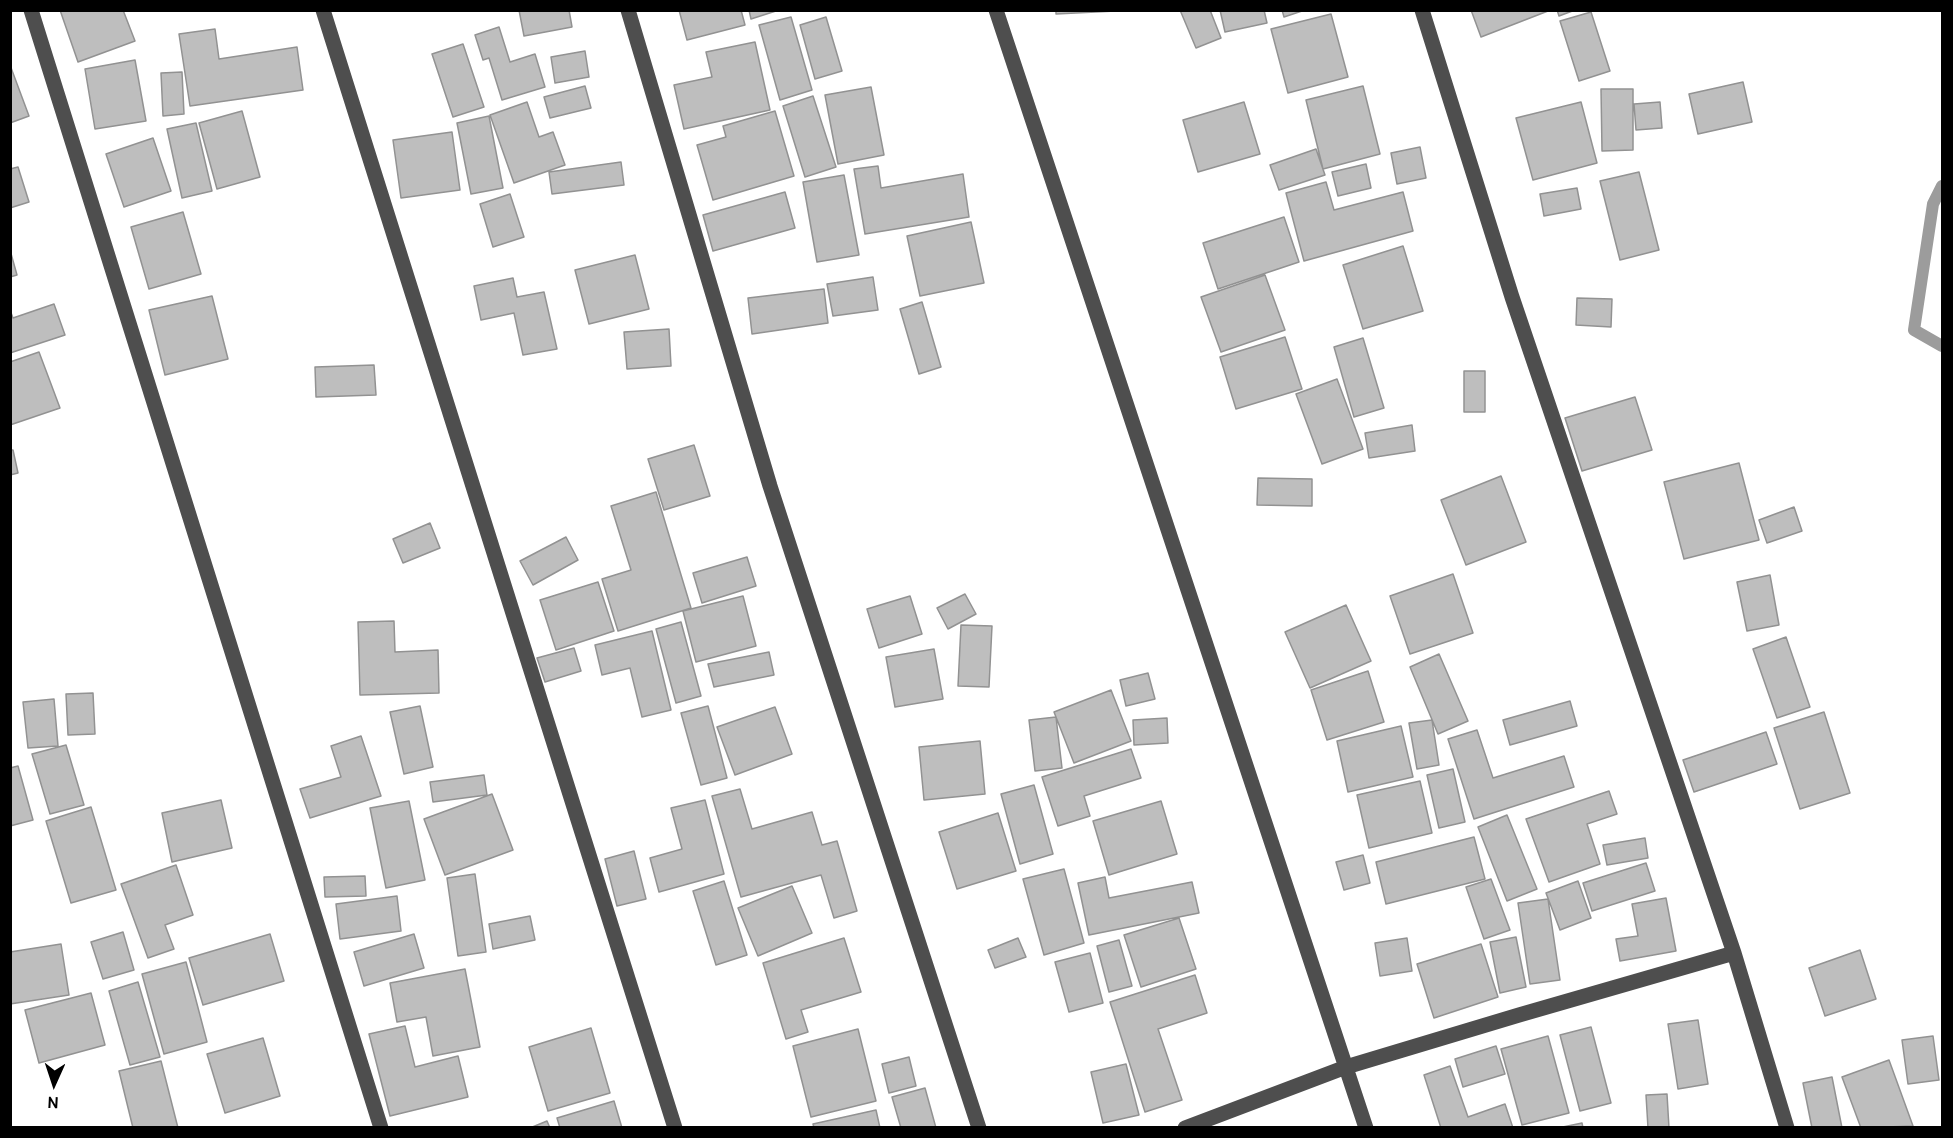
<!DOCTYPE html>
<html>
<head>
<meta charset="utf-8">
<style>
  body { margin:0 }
  #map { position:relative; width:1953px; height:1138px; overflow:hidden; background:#fff; font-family:Cabin,sans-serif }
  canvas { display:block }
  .frame { position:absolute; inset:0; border:12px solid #000; pointer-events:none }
  .north { position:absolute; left:24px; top:1054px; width:60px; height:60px; -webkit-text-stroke:4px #fff; paint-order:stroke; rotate:183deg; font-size:16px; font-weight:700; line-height:24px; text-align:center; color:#000 }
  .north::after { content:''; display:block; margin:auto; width:21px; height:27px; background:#000; clip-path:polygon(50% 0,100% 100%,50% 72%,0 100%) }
</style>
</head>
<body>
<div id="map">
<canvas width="1953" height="1138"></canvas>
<div class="frame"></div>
<div class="north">N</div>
</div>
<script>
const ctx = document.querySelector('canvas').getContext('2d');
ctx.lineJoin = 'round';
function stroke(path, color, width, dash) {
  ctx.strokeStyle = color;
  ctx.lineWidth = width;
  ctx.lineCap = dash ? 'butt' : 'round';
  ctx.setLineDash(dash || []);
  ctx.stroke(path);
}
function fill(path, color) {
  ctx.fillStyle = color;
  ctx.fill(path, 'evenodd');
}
stroke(new Path2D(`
  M 1942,186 L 1933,204 L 1914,330 L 1942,346`), '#9c9c9c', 12);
const building = new Path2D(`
  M 60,10 L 123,10 L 135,41 L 78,62 Z
  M 519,10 L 569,10 L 572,27 L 524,36 Z
  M 679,10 L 741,10 L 745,25 L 687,40 Z
  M 749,10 L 779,10 L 751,19 Z
  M 1056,10 L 1115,10 L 1116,11 L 1056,14 Z
  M 1180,10 L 1210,10 L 1221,38 L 1196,48 Z
  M 1220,10 L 1264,10 L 1267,23 L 1225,32 Z
  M 1282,10 L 1305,10 L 1284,17 Z
  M 1471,10 L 1548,10 L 1548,11 L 1481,37 Z
  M 1557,10 L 1575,10 L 1559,16 Z
  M 1591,12 L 1610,71 L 1579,81 L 1560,21 Z
  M 1331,14 L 1348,77 L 1288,93 L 1271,29 Z
  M 791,17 L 812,90 L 780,100 L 759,25 Z
  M 826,17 L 842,71 L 815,79 L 800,25 Z
  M 499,27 L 510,62 L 535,54 L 545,87 L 502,100 L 489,58 L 483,60 L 475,35 Z
  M 215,29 L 219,59 L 297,47 L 303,90 L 190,106 L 179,34 Z
  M 755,42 L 770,110 L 684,129 L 674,85 L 712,77 L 706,52 Z
  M 463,44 L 484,107 L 453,117 L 432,54 Z
  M 585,51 L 589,77 L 555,83 L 551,57 Z
  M 135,60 L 146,121 L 95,129 L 85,69 Z
  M 10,65 L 29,116 L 10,123 Z
  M 182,72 L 184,114 L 163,116 L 161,73 Z
  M 1743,82 L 1752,122 L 1698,134 L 1689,94 Z
  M 585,86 L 591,108 L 550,118 L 544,97 Z
  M 1363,86 L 1380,154 L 1323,169 L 1306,100 Z
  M 871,87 L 884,155 L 838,164 L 825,95 Z
  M 1601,89 L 1633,89 L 1633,150 L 1602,151 Z
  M 813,96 L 836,167 L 805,177 L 783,106 Z
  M 527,102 L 539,137 L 553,132 L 565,165 L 514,183 L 490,115 Z
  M 1244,102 L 1260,154 L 1198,172 L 1183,120 Z
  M 1581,102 L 1597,163 L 1533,180 L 1516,118 Z
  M 1660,102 L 1662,128 L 1636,130 L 1634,104 Z
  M 242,111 L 260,177 L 217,189 L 199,123 Z
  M 775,111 L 794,176 L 713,200 L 697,145 L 726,137 L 723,126 Z
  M 489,116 L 503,188 L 471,194 L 457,123 Z
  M 196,123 L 212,191 L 182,198 L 167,129 Z
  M 452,132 L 460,190 L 401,198 L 393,140 Z
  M 153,138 L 171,191 L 124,207 L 106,154 Z
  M 1420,147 L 1426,178 L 1397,184 L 1391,153 Z
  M 1316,149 L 1325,175 L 1279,190 L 1270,165 Z
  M 621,162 L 624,185 L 552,194 L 549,172 Z
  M 1366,164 L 1371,188 L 1338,196 L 1332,172 Z
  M 878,166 L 881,188 L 963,174 L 969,217 L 865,234 L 854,169 Z
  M 18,167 L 29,202 L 10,208 L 10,169 Z
  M 1639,172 L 1659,250 L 1620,260 L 1600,181 Z
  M 844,175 L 859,255 L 817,262 L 803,182 Z
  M 1326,182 L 1334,210 L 1403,192 L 1413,231 L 1304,261 L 1286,193 Z
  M 1577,188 L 1581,209 L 1544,216 L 1540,194 Z
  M 785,192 L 795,228 L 713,251 L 703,215 Z
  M 510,194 L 524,237 L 493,247 L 480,204 Z
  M 183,212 L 201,274 L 149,289 L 131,227 Z
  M 1284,217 L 1299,262 L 1218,289 L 1203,243 Z
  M 971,222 L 984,283 L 920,296 L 907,236 Z
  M 1403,246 L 1423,311 L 1363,329 L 1343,265 Z
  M 10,250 L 17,275 L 10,277 Z
  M 635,255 L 649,309 L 589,324 L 575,270 Z
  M 1265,275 L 1285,330 L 1221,352 L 1201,297 Z
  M 873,277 L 878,310 L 833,316 L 827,284 Z
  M 513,278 L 517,297 L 544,292 L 557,349 L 523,355 L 514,313 L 481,320 L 474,286 Z
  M 824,289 L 828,323 L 752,334 L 748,298 Z
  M 212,296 L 228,359 L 165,375 L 149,310 Z
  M 1577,298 L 1612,299 L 1611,327 L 1576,325 Z
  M 922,302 L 941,367 L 919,374 L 900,309 Z
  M 54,304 L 65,335 L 10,353 L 10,310 L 13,318 Z
  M 669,329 L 671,366 L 627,369 L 624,332 Z
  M 1285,337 L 1302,389 L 1236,409 L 1220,357 Z
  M 1363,338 L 1384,408 L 1354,417 L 1334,347 Z
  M 39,352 L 60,408 L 10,425 L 10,362 Z
  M 374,365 L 376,395 L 316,397 L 315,367 Z
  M 1464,371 L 1485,371 L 1485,412 L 1464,412 Z
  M 1337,379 L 1363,449 L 1322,464 L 1296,394 Z
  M 1635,397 L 1652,450 L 1582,471 L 1565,418 Z
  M 1412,425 L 1415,451 L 1369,458 L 1365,433 Z
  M 694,445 L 710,496 L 664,510 L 648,459 Z
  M 10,450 L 13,450 L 18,473 L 10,475 Z
  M 1739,463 L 1759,540 L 1684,559 L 1664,482 Z
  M 1501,476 L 1526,542 L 1466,565 L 1441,500 Z
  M 1258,478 L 1312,479 L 1312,506 L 1257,505 Z
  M 656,492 L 691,608 L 618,631 L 602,579 L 631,570 L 611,506 Z
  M 1794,507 L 1802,531 L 1767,543 L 1759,520 Z
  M 430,523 L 440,548 L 403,563 L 393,539 Z
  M 566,537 L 578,560 L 533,585 L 520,561 Z
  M 747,557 L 756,586 L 702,603 L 693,573 Z
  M 1453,574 L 1473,633 L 1410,654 L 1390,596 Z
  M 1770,575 L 1779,625 L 1747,631 L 1737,582 Z
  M 598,582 L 614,631 L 556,650 L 540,600 Z
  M 965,594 L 976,614 L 948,629 L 937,608 Z
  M 743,596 L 756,646 L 696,662 L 683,611 Z
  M 910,596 L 922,634 L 879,648 L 867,609 Z
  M 1346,605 L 1371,661 L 1310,688 L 1285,632 Z
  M 394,621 L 395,652 L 438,650 L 439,693 L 360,695 L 358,622 Z
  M 681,622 L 701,696 L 676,703 L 656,629 Z
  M 961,625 L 992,626 L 989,687 L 958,686 Z
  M 652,631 L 671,710 L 642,717 L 630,668 L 602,675 L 595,645 Z
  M 1786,637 L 1810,707 L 1777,718 L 1753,649 Z
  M 574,648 L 581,671 L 545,682 L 537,658 Z
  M 934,649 L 943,699 L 895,707 L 886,657 Z
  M 769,652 L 774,675 L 714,687 L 708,664 Z
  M 1439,654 L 1468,721 L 1438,734 L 1410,667 Z
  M 1368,671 L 1384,722 L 1327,740 L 1311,690 Z
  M 1148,673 L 1155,699 L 1126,706 L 1120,680 Z
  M 1111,690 L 1131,741 L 1074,763 L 1054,712 Z
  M 93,693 L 95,734 L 68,735 L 66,694 Z
  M 54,699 L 58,746 L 28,748 L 23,702 Z
  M 1570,701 L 1577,726 L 1510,745 L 1503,720 Z
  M 420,706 L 433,767 L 404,774 L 390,712 Z
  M 708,706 L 727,778 L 701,785 L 681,713 Z
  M 775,707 L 792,754 L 735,775 L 717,727 Z
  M 1824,712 L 1850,793 L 1800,809 L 1774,728 Z
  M 1056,717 L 1062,768 L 1035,771 L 1029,720 Z
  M 1167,718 L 1168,743 L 1134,745 L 1133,720 Z
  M 1432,720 L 1439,765 L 1417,769 L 1409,723 Z
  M 1401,726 L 1413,777 L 1348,792 L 1337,741 Z
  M 1477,730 L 1493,778 L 1564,756 L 1574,787 L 1474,819 L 1448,739 Z
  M 1766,732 L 1777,764 L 1694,792 L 1683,760 Z
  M 361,736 L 381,796 L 310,818 L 300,789 L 341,777 L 331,746 Z
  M 980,741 L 985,794 L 924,800 L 919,747 Z
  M 66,745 L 84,805 L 50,814 L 32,754 Z
  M 1131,749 L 1141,778 L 1084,796 L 1090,816 L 1058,826 L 1042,777 Z
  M 18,766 L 33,820 L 10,826 L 10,768 Z
  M 1453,769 L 1465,822 L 1439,828 L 1427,775 Z
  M 484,775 L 487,795 L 433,802 L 430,782 Z
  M 1420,781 L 1432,833 L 1369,848 L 1357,795 Z
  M 1034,785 L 1053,854 L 1020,864 L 1001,794 Z
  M 740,789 L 752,829 L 812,812 L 822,845 L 837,841 L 857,911 L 834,918 L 821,875 L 741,897 L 712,796 Z
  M 1609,791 L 1617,814 L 1587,824 L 1600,864 L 1549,882 L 1526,819 Z
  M 492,794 L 513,850 L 445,875 L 424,819 Z
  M 221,800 L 232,848 L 172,862 L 162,813 Z
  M 705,800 L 724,874 L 659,892 L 650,858 L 682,849 L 671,808 Z
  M 409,801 L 425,880 L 386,888 L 370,808 Z
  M 1161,801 L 1177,854 L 1109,875 L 1093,821 Z
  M 91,807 L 116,890 L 71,903 L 46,821 Z
  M 998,813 L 1016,871 L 957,889 L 939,832 Z
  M 1507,815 L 1537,889 L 1507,901 L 1478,827 Z
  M 1474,837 L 1485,879 L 1386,904 L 1376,862 Z
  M 1645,838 L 1648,858 L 1607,865 L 1603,845 Z
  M 634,851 L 646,899 L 617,906 L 605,859 Z
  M 1363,855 L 1370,883 L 1344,890 L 1336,862 Z
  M 1646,863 L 1655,891 L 1592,911 L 1583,883 Z
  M 176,865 L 193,915 L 165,925 L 174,949 L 148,958 L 121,884 Z
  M 1064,869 L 1084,943 L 1044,955 L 1023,879 Z
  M 475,874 L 486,952 L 458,956 L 447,878 Z
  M 365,876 L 366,896 L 325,897 L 324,877 Z
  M 1105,877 L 1109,898 L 1192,882 L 1199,913 L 1089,935 L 1078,883 Z
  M 1491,879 L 1510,930 L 1484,939 L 1466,887 Z
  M 724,881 L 747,955 L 716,965 L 693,891 Z
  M 1578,881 L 1591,918 L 1560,930 L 1546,893 Z
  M 792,886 L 812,933 L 758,956 L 738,908 Z
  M 397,896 L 401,931 L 340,939 L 336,904 Z
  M 1666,898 L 1676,951 L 1620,961 L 1616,939 L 1638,936 L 1632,904 Z
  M 1548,899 L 1560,980 L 1530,984 L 1518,903 Z
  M 530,916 L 535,940 L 493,949 L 489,924 Z
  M 1179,918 L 1196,969 L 1141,987 L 1124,935 Z
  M 123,932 L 134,970 L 103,979 L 91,942 Z
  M 270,934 L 284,981 L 203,1005 L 189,958 Z
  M 414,934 L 424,968 L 364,986 L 354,952 Z
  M 1516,937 L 1526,987 L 1500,993 L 1490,942 Z
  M 844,938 L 861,992 L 801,1010 L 808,1032 L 786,1039 L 763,963 Z
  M 1018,938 L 1026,957 L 995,968 L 988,950 Z
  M 1407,938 L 1412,971 L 1380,976 L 1375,943 Z
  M 1119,940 L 1132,986 L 1109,992 L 1097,946 Z
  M 61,944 L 69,995 L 10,1004 L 10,952 Z
  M 1481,944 L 1498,997 L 1434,1018 L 1417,964 Z
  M 1860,950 L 1876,999 L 1825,1016 L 1809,968 Z
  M 1090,953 L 1103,1003 L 1069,1012 L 1055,962 Z
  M 186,962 L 207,1042 L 164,1054 L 142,974 Z
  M 465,969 L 480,1047 L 433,1056 L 426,1017 L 397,1022 L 390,983 Z
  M 1195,975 L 1207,1013 L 1158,1029 L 1182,1100 L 1145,1112 L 1110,1002 Z
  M 138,982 L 160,1057 L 130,1065 L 109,991 Z
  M 91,993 L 105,1045 L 39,1063 L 25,1010 Z
  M 1698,1020 L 1708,1084 L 1678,1089 L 1668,1024 Z
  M 405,1026 L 415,1067 L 458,1056 L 468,1097 L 390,1116 L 369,1034 Z
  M 1591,1027 L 1611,1103 L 1580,1111 L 1560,1035 Z
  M 591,1028 L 610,1093 L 548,1111 L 529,1047 Z
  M 858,1029 L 876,1101 L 811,1117 L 793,1046 Z
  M 1548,1036 L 1569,1113 L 1522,1125 L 1501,1049 Z
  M 1933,1036 L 1939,1080 L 1908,1084 L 1902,1040 Z
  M 263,1038 L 280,1096 L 225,1113 L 207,1054 Z
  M 1496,1046 L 1505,1074 L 1463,1087 L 1455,1059 Z
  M 909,1057 L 916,1086 L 889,1093 L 882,1064 Z
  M 1889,1060 L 1913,1126 L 1861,1128 L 1842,1077 Z
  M 161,1061 L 178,1128 L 133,1128 L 119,1071 Z
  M 1126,1064 L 1139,1115 L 1103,1123 L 1091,1072 Z
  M 1450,1066 L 1468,1117 L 1505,1104 L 1513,1128 L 1441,1128 L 1424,1075 Z
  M 1832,1077 L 1842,1128 L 1812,1128 L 1803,1083 Z
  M 925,1088 L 936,1128 L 901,1128 L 892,1097 Z
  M 1667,1094 L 1669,1128 L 1648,1128 L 1646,1095 Z
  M 614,1101 L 622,1128 L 560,1128 L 557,1118 Z
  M 876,1110 L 880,1128 L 814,1128 L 813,1124 Z
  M 547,1121 L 550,1128 L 530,1128 Z
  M 1582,1123 L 1583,1128 L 1558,1128 Z`);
fill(building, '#bebebe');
stroke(building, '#929292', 1.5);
stroke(new Path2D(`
  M 31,10 L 381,1128
  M 323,10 L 675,1128
  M 628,10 L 770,486 L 979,1128
  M 996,10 L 1366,1128
  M 1422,10 L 1512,297 L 1734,953 L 1787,1128
  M 1185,1128 L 1346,1067 L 1519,1015 L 1734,953`), '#4e4e4e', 15);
</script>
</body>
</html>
